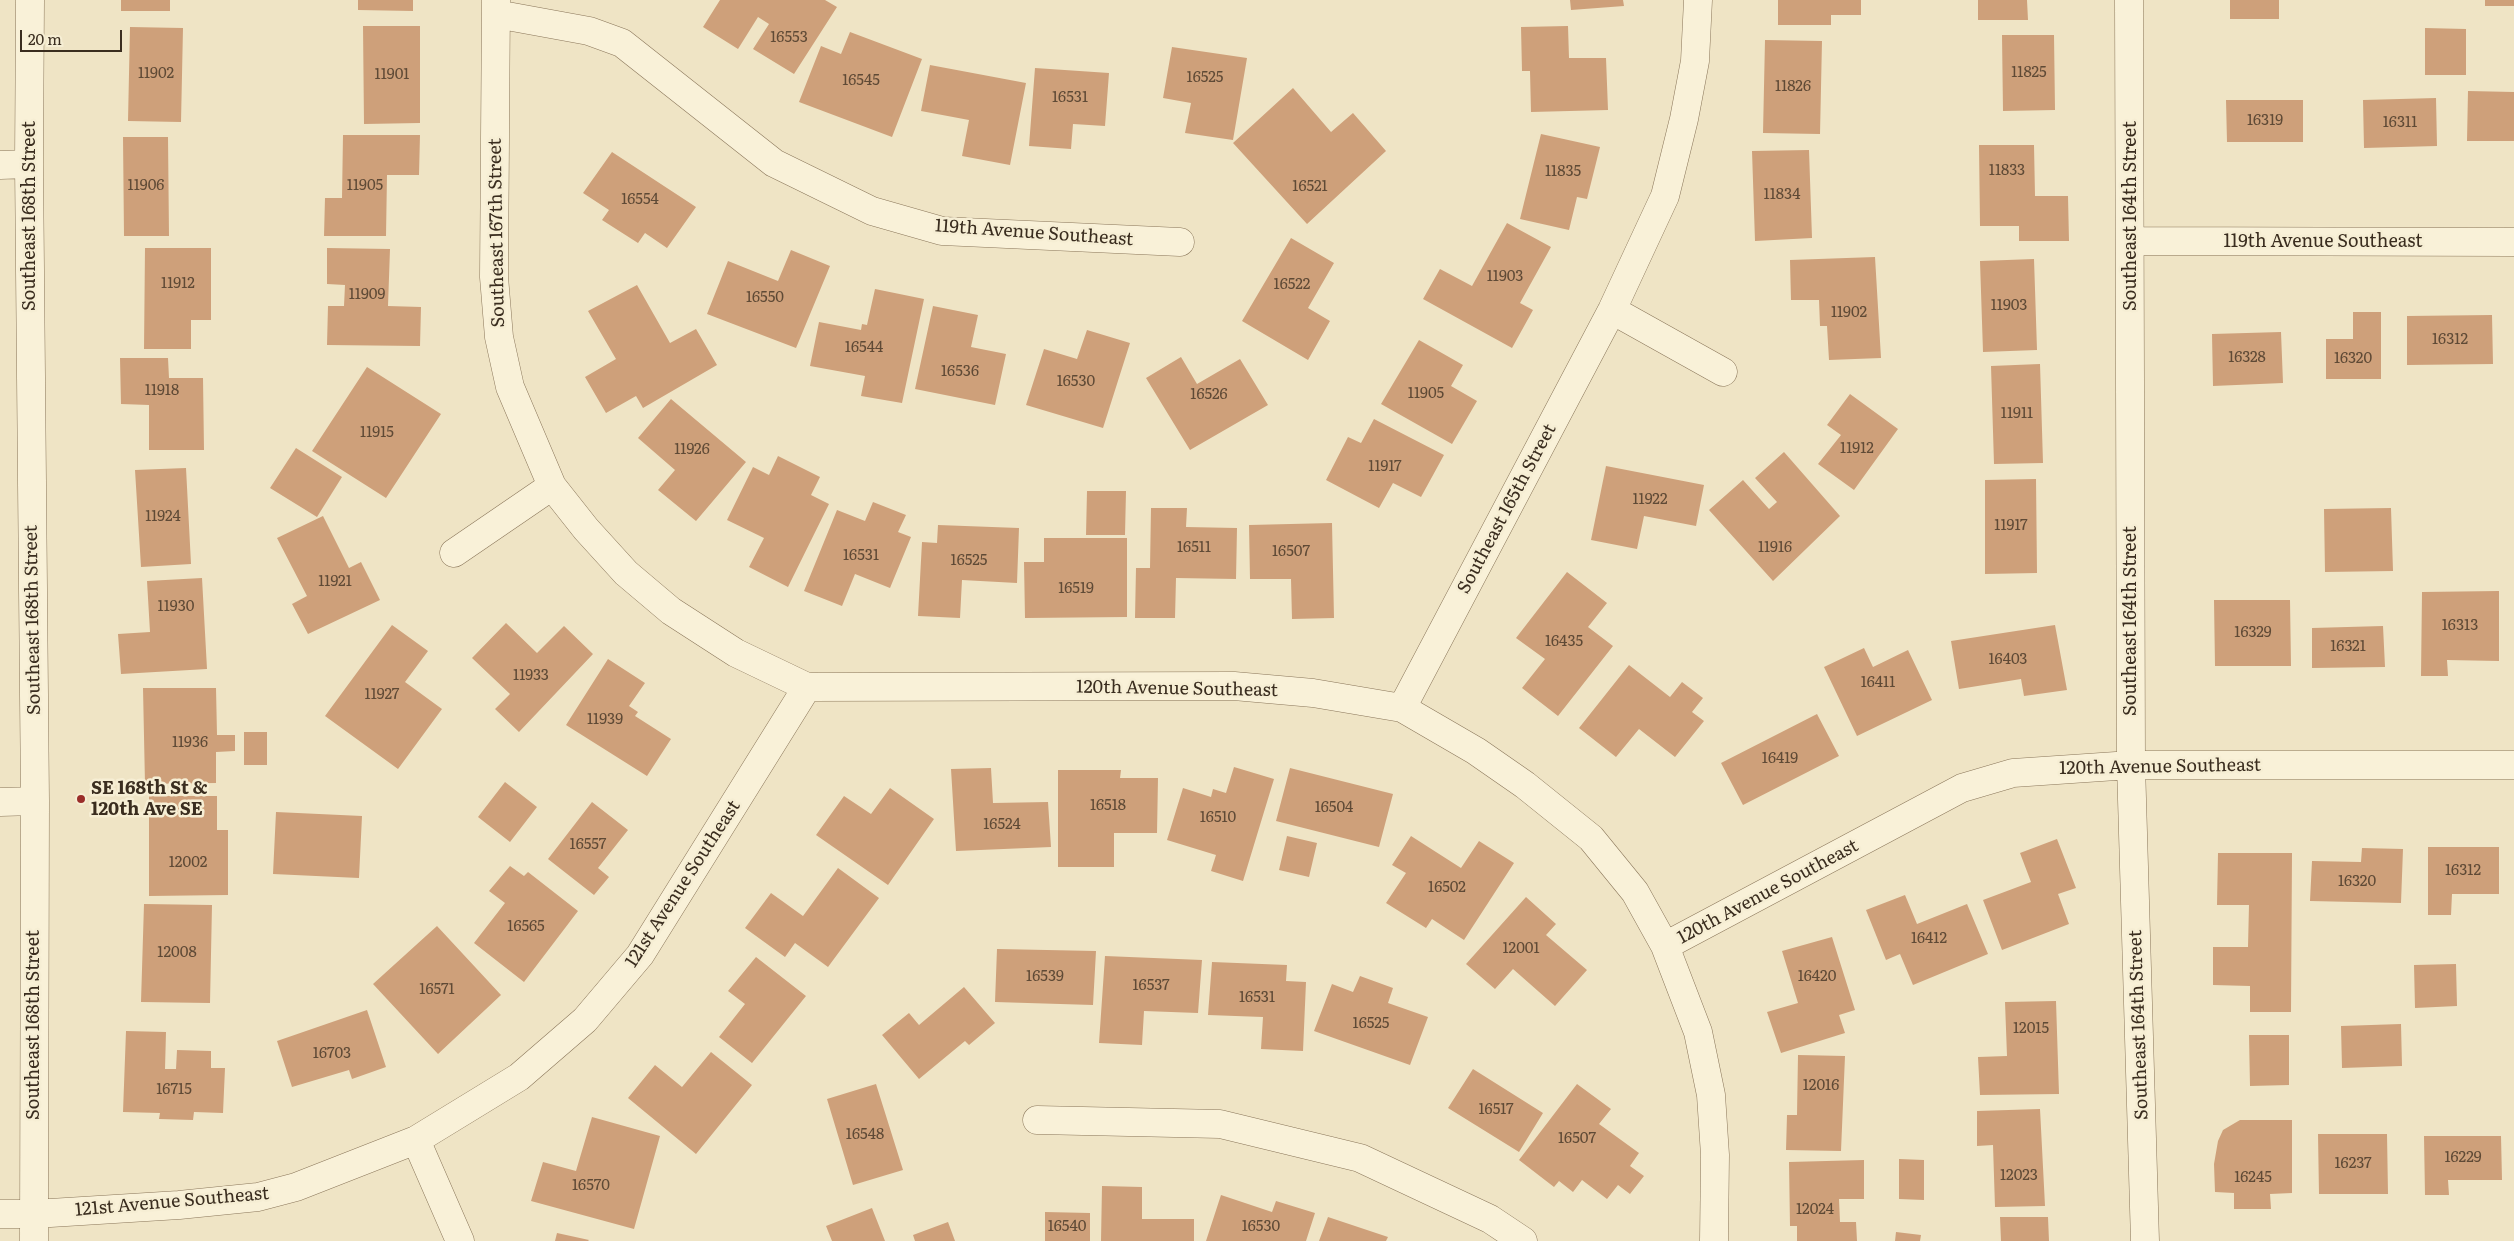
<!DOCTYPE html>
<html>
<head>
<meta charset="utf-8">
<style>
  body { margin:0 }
  #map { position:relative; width:2514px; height:1241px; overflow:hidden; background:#efe4c5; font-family:Literata,serif }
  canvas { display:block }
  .scale { position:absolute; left:20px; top:30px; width:102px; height:22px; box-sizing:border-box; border:2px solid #3a2d1f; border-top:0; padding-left:6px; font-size:15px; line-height:18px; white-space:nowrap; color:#3a2d1f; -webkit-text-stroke:4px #f6eed4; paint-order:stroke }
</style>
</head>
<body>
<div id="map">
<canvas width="2514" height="1241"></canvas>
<div class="scale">20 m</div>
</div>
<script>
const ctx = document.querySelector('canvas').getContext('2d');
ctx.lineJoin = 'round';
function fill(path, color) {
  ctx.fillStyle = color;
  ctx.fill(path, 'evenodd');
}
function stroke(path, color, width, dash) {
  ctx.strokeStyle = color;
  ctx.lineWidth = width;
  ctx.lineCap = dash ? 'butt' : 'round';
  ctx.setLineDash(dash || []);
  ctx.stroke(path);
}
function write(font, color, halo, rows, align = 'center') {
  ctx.font = font + ' Literata,serif';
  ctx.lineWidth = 5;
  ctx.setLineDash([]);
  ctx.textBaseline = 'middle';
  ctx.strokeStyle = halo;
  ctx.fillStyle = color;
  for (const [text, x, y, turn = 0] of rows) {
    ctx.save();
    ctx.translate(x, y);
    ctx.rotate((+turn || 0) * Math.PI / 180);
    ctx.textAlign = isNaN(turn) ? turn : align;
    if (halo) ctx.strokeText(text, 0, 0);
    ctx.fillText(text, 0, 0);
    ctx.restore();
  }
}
fill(new Path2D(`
  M 121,0 L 170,0 L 170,11 L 121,11 Z
  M 358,0 L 413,0 L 413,11 L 358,10 Z
  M 720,0 L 825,0 L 837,7 L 794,74 L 753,49 L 769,24 L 758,17 L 738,49 L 703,27 Z
  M 1570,0 L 1623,0 L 1624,6 L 1571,10 Z
  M 1778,0 L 1861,0 L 1861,15 L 1831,15 L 1831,25 L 1778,25 Z
  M 1978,0 L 2027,0 L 2028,20 L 1978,20 Z
  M 2230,0 L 2279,0 L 2279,19 L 2230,19 Z
  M 2485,0 L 2514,0 L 2514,6 L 2485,6 Z
  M 363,26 L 420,26 L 420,123 L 364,124 Z
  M 1568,26 L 1569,58 L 1606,58 L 1608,110 L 1531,112 L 1530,71 L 1522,71 L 1521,27 Z
  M 130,27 L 183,28 L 181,122 L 128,121 Z
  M 2425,28 L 2466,29 L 2466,75 L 2425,75 Z
  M 850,32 L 922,59 L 892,137 L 799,102 L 821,46 L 841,54 Z
  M 2002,35 L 2054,35 L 2055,110 L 2003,111 Z
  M 1765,40 L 1822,41 L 1820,134 L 1763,133 Z
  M 1172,47 L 1247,58 L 1233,140 L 1185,133 L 1191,103 L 1163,98 Z
  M 930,65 L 1026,83 L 1010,165 L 962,156 L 969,120 L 921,111 Z
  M 1035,68 L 1109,73 L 1105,126 L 1073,124 L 1071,149 L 1029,146 Z
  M 1293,88 L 1331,132 L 1353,113 L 1386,151 L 1307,224 L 1233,143 Z
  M 2468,91 L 2514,92 L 2514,141 L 2467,141 Z
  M 2436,98 L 2437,146 L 2364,148 L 2363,100 Z
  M 2226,100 L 2303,100 L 2303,142 L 2227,142 Z
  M 1541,134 L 1600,147 L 1587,199 L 1577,197 L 1569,230 L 1520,219 Z
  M 343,135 L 420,135 L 419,175 L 387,175 L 386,236 L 324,236 L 325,198 L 342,198 Z
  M 123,137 L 168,137 L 169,236 L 124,236 Z
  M 1979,145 L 2034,145 L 2035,196 L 2068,196 L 2069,241 L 2019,241 L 2019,226 L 1980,226 Z
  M 1809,150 L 1812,238 L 1755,241 L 1752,151 Z
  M 612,152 L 696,207 L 667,248 L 645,233 L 638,243 L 602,220 L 609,210 L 583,193 Z
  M 1507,223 L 1551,247 L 1520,303 L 1533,310 L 1512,348 L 1423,299 L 1440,269 L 1472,286 Z
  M 1291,238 L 1334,263 L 1308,308 L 1330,321 L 1308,360 L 1242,321 Z
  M 145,248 L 211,248 L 211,320 L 191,320 L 191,349 L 144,349 Z
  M 327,248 L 390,249 L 388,306 L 421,307 L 420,346 L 327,345 L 328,306 L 344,306 L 345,285 L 327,284 Z
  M 791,250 L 830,266 L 796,348 L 707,314 L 728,261 L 778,281 Z
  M 1875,257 L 1881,358 L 1829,360 L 1827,326 L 1820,326 L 1819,300 L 1791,300 L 1790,260 Z
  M 2034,259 L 2037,350 L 1983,352 L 1980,261 Z
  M 637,285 L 670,343 L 696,329 L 717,365 L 643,408 L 636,396 L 606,413 L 585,377 L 616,359 L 588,311 Z
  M 875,289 L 924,299 L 902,403 L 861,396 L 865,376 L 810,366 L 819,322 L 861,330 L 862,324 L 867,325 Z
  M 933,306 L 978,315 L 971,347 L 1006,354 L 995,405 L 915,389 Z
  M 2353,312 L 2381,312 L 2381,379 L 2326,379 L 2326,339 L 2353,339 Z
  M 2492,315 L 2493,364 L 2407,365 L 2407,316 Z
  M 1087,330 L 1130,343 L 1103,428 L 1026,405 L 1044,349 L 1077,359 Z
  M 2281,332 L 2283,383 L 2213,386 L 2212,334 Z
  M 1419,340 L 1463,365 L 1451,386 L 1477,401 L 1452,444 L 1381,404 Z
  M 1181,357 L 1197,384 L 1240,359 L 1268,405 L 1190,450 L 1146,378 Z
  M 120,358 L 168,358 L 169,378 L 203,378 L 204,450 L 149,450 L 149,405 L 121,404 Z
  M 2040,364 L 2043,463 L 1994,464 L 1991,366 Z
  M 367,367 L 441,414 L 386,498 L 312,451 Z
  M 1850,394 L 1898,429 L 1854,490 L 1818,464 L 1841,435 L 1827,425 Z
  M 671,399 L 746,462 L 696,521 L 658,490 L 675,470 L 638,438 Z
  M 1374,419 L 1444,455 L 1421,497 L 1393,483 L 1379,508 L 1326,480 L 1348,437 L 1361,443 Z
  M 296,448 L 342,477 L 317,517 L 270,488 Z
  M 1784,452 L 1840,516 L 1773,581 L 1709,510 L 1743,480 L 1769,509 L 1777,502 L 1755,478 Z
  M 778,456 L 820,477 L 811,495 L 829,504 L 788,587 L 749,567 L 764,538 L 727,520 L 753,467 L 769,475 Z
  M 1606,466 L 1704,485 L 1696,526 L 1644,516 L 1637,549 L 1591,540 Z
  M 186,468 L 191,564 L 141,567 L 135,470 Z
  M 2036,479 L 2037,573 L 1985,574 L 1985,480 Z
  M 1087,491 L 1126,491 L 1125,535 L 1086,535 Z
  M 873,502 L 906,515 L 898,532 L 911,537 L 890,588 L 855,574 L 842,606 L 804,591 L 837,510 L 865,521 Z
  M 1151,508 L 1187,508 L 1186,527 L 1237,528 L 1236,579 L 1176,578 L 1175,618 L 1135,618 L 1136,568 L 1150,568 Z
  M 2391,508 L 2393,571 L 2325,572 L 2324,509 Z
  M 323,516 L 349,568 L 361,562 L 380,600 L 308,634 L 292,604 L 307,596 L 277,538 Z
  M 1332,523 L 1334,618 L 1292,619 L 1291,579 L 1250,579 L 1249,525 Z
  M 938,525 L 1019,528 L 1017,583 L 962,580 L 960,618 L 918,616 L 922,542 L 937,543 Z
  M 1044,538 L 1127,538 L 1127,617 L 1025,618 L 1024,562 L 1044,562 Z
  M 1567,572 L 1607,603 L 1588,627 L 1613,646 L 1558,716 L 1522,688 L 1545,659 L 1516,638 Z
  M 202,578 L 207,669 L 121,674 L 118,634 L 150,632 L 147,581 Z
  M 2499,591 L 2499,661 L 2447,660 L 2448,676 L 2421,676 L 2422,592 Z
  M 2214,600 L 2290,600 L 2291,666 L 2215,666 Z
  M 506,623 L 537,653 L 564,626 L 593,654 L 519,732 L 495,709 L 510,694 L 472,658 Z
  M 392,625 L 428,651 L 405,682 L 442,709 L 398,769 L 325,716 Z
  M 2055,625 L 2067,690 L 2024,696 L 2021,679 L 1959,689 L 1951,641 Z
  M 2383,626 L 2385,667 L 2312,668 L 2312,628 Z
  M 1864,648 L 1873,667 L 1908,650 L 1932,700 L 1857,736 L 1824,667 Z
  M 608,659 L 645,683 L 629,706 L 638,712 L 635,716 L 671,739 L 647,776 L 566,725 Z
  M 1629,665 L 1670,697 L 1682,682 L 1703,698 L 1692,712 L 1704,721 L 1675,757 L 1639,729 L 1616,757 L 1579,728 Z
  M 143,688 L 216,688 L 217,735 L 235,735 L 235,751 L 216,752 L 216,783 L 145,784 Z
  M 1817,714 L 1839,756 L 1743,805 L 1721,763 Z
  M 244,732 L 267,732 L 267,765 L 244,765 Z
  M 1234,767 L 1274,779 L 1243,881 L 1211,871 L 1216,855 L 1167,840 L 1183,788 L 1211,797 L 1213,789 L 1226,793 Z
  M 991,768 L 993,803 L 1048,802 L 1051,847 L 956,851 L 951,769 Z
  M 1290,768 L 1393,794 L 1379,847 L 1276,821 Z
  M 1058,770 L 1121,770 L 1120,778 L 1158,778 L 1157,833 L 1114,833 L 1114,867 L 1058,867 Z
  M 505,782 L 537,807 L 510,842 L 478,817 Z
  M 890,788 L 934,819 L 888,885 L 816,835 L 844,796 L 871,814 Z
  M 149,796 L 217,796 L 217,830 L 228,830 L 228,895 L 149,896 Z
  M 592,802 L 628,830 L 598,868 L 609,877 L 594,895 L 548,859 Z
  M 276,812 L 362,816 L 359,878 L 273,874 Z
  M 1287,836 L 1317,843 L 1309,877 L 1279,870 Z
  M 1411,836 L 1461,868 L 1479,841 L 1514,863 L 1464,940 L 1432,919 L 1426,928 L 1386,903 L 1406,873 L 1392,865 Z
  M 2057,839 L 2076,888 L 2058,894 L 2069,924 L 2002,950 L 1983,900 L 2031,882 L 2020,853 Z
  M 2428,847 L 2499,847 L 2499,894 L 2452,894 L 2451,915 L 2428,915 Z
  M 2362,848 L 2403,849 L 2401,903 L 2310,901 L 2312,861 L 2361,862 Z
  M 2218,853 L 2292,853 L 2291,1012 L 2250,1012 L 2250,986 L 2213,985 L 2213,947 L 2248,947 L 2249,905 L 2217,905 Z
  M 510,866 L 524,876 L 528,872 L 578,911 L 524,982 L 474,943 L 505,903 L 489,891 Z
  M 838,868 L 879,898 L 828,967 L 795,943 L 785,957 L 745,928 L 771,893 L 803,916 Z
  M 1905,895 L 1917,924 L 1967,904 L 1988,954 L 1913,985 L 1900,954 L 1886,960 L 1866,910 Z
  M 1526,897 L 1556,924 L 1546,935 L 1587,970 L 1555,1006 L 1513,969 L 1495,989 L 1466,964 Z
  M 144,904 L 212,905 L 210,1003 L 141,1002 Z
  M 437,926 L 501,995 L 438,1054 L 373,984 Z
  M 1832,937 L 1855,1010 L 1839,1015 L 1845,1033 L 1781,1053 L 1767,1012 L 1798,1003 L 1782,951 Z
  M 997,949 L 1096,951 L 1093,1005 L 995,1002 Z
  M 1105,956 L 1202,960 L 1198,1013 L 1144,1011 L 1142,1045 L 1099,1043 Z
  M 756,957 L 806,996 L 752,1063 L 719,1037 L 745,1004 L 728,991 Z
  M 1212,962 L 1287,965 L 1286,981 L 1306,982 L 1303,1051 L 1261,1049 L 1263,1017 L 1208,1015 Z
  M 2456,964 L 2457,1006 L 2415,1008 L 2414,965 Z
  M 1360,976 L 1393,988 L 1388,1003 L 1428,1017 L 1410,1065 L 1314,1031 L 1332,984 L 1353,992 Z
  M 964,987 L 995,1023 L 969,1045 L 965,1041 L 919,1079 L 882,1035 L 909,1013 L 919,1025 Z
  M 2056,1001 L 2059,1094 L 1980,1095 L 1978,1057 L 2007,1056 L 2005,1002 Z
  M 367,1010 L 386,1067 L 352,1079 L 349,1070 L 292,1087 L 277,1041 Z
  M 2401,1024 L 2402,1066 L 2342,1068 L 2341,1026 Z
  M 126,1031 L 166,1032 L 165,1069 L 176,1069 L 177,1050 L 211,1051 L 211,1068 L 225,1068 L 223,1113 L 194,1112 L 193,1120 L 159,1119 L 160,1113 L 123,1112 Z
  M 2249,1035 L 2289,1035 L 2289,1085 L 2250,1086 Z
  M 711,1052 L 752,1085 L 696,1154 L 628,1098 L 655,1065 L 682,1087 Z
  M 1798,1055 L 1845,1056 L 1841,1151 L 1786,1150 L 1787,1115 L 1797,1115 Z
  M 1473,1069 L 1543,1113 L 1519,1152 L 1448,1108 Z
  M 876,1084 L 903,1170 L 853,1185 L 827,1099 Z
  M 1577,1084 L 1611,1109 L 1599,1124 L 1639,1153 L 1630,1166 L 1644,1176 L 1630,1194 L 1618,1185 L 1607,1199 L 1582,1180 L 1573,1192 L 1559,1181 L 1554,1187 L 1519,1160 Z
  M 2040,1109 L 2045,1206 L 1995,1207 L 1993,1145 L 1977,1146 L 1977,1111 Z
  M 592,1117 L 660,1136 L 634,1229 L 531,1201 L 543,1162 L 576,1171 Z
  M 2240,1120 L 2292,1120 L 2292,1193 L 2270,1194 L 2271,1209 L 2234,1209 L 2234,1193 L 2215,1192 L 2214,1164 L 2218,1141 L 2223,1130 Z
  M 2318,1134 L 2387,1134 L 2388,1194 L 2319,1194 Z
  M 2424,1136 L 2501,1136 L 2502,1180 L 2448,1180 L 2449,1195 L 2425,1195 Z
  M 1899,1159 L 1924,1160 L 1924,1200 L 1899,1199 Z
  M 1864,1160 L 1864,1199 L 1839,1199 L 1840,1222 L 1856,1222 L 1857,1241 L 1797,1241 L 1797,1226 L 1790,1226 L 1789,1162 Z
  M 1102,1186 L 1142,1187 L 1142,1219 L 1194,1219 L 1194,1241 L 1101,1241 Z
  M 1221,1195 L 1272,1212 L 1276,1201 L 1315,1213 L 1306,1241 L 1206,1241 Z
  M 872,1208 L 885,1241 L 832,1241 L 826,1226 Z
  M 1045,1212 L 1090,1213 L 1090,1241 L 1045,1241 Z
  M 1328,1217 L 1388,1237 L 1386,1241 L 1319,1241 Z
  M 2000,1217 L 2048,1217 L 2049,1241 L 2001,1241 Z
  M 948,1222 L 955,1241 L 915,1241 L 913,1235 Z
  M 1896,1232 L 1921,1235 L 1920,1241 L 1895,1241 Z
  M 557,1233 L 589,1240 L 588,1241 L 555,1241 Z`), '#cea07a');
const minor = new Path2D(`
  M 30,0 L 29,164 L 35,801 L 34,1241
  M 496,0 L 494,277 L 499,337 L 510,387 L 552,486 L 586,529 L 626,573 L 671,611 L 736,653 L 807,687 L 1234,686 L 1313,693 L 1402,708 L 1476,751 L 1525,785 L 1591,838 L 1635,892 L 1665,946 L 1698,1032 L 1711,1095 L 1715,1155 L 1714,1241
  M 2129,0 L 2131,765 L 2145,1241
  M 496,14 L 589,31 L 622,43 L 774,163 L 872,211 L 942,231 L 1180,242
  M 0,165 L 29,164
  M 2132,241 L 2514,242
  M 1612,310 L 1723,372
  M 454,553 L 552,486
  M 1402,708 L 1612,310 L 1665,196 L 1684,119 L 1695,61 L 1698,0
  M 0,802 L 35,801
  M 1665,946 L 1962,788 L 2013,773 L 2131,765 L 2514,765
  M 1037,1120 L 1220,1124 L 1360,1158 L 1490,1219 L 1523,1241
  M 416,1140 L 460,1241
  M 0,1214 L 34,1214 L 179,1205 L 258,1197 L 296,1187 L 416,1140 L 519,1077 L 585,1020 L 640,955 L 807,687`);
stroke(minor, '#8a765a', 29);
stroke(minor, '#f9f1d8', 28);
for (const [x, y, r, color] of [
  [81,799,5,"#9a2d29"]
]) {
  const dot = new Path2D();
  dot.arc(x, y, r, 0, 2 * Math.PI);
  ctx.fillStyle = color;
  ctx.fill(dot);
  stroke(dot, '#f6eed4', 2);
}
write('15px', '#5f4a36', null, [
  ["16553",789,38],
  ["11825",2029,73],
  ["11902",156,74],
  ["11901",392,75],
  ["16525",1205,78],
  ["16545",861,81],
  ["11826",1793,87],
  ["16531",1070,98],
  ["16319",2265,121],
  ["16311",2400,123],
  ["11833",2007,171],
  ["11835",1563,172],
  ["11906",146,186],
  ["11905",365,186],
  ["16521",1310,187],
  ["11834",1782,195],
  ["16554",640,200],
  ["11903",1505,277],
  ["11912",178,284],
  ["16522",1292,285],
  ["11909",367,295],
  ["16550",765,298],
  ["11903",2009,306],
  ["11902",1849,313],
  ["16312",2450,340],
  ["16544",864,348],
  ["16328",2247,358],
  ["16320",2353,359],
  ["16536",960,372],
  ["16530",1076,382],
  ["11918",162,391],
  ["11905",1426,394],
  ["16526",1209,395],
  ["11911",2017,414],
  ["11915",377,433],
  ["11912",1857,449],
  ["11926",692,450],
  ["11917",1385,467],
  ["11922",1650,500],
  ["11924",163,517],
  ["11917",2011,526],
  ["16511",1194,548],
  ["11916",1775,548],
  ["16507",1291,552],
  ["16531",861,556],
  ["16525",969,561],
  ["11921",335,582],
  ["16519",1076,589],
  ["11930",176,607],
  ["16313",2460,626],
  ["16329",2253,633],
  ["16435",1564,642],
  ["16321",2348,647],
  ["16403",2008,660],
  ["11933",531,676],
  ["16411",1878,683],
  ["11927",382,695],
  ["11939",605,720],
  ["11936",190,743],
  ["16419",1780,759],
  ["16518",1108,806],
  ["16504",1334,808],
  ["16510",1218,818],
  ["16524",1002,825],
  ["16557",588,845],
  ["12002",188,863],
  ["16312",2463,871],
  ["16320",2357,882],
  ["16502",1447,888],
  ["16565",526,927],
  ["16412",1929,939],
  ["12001",1521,949],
  ["12008",177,953],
  ["16539",1045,977],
  ["16420",1817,977],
  ["16537",1151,986],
  ["16571",437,990],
  ["16531",1257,998],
  ["16525",1371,1024],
  ["12015",2031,1029],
  ["16703",332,1054],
  ["12016",1821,1086],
  ["16715",174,1090],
  ["16517",1496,1110],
  ["16548",865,1135],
  ["16507",1577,1139],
  ["16229",2463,1158],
  ["16237",2353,1164],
  ["12023",2019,1176],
  ["16245",2253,1178],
  ["16570",591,1186],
  ["12024",1815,1210],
  ["16540",1067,1227],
  ["16530",1261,1227]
]);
write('18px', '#3a2d1f', '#f6eed4', [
  ["Southeast 168th Street",30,216,-90],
  ["Southeast 164th Street",2131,216,-90],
  ["Southeast 167th Street",497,233,-91],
  ["119th Avenue Southeast",1034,233,4],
  ["119th Avenue Southeast",2323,242],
  ["Southeast 165th Street",1507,509,-62],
  ["Southeast 168th Street",33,620,-91],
  ["Southeast 164th Street",2131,621,-90],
  ["120th Avenue Southeast",1177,689,1],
  ["120th Avenue Southeast",2160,767,-1],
  ["121st Avenue Southeast",683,884,-57],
  ["120th Avenue Southeast",1768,892,-28],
  ["Southeast 168th Street",34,1025,-90],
  ["Southeast 164th Street",2139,1025,-92],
  ["121st Avenue Southeast",172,1202,-5]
]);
write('bold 18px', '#3a2d1f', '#f6eed4', [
  ["SE 168th St &",91,789],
  ["120th Ave SE",91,810]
], 'left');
</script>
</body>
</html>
